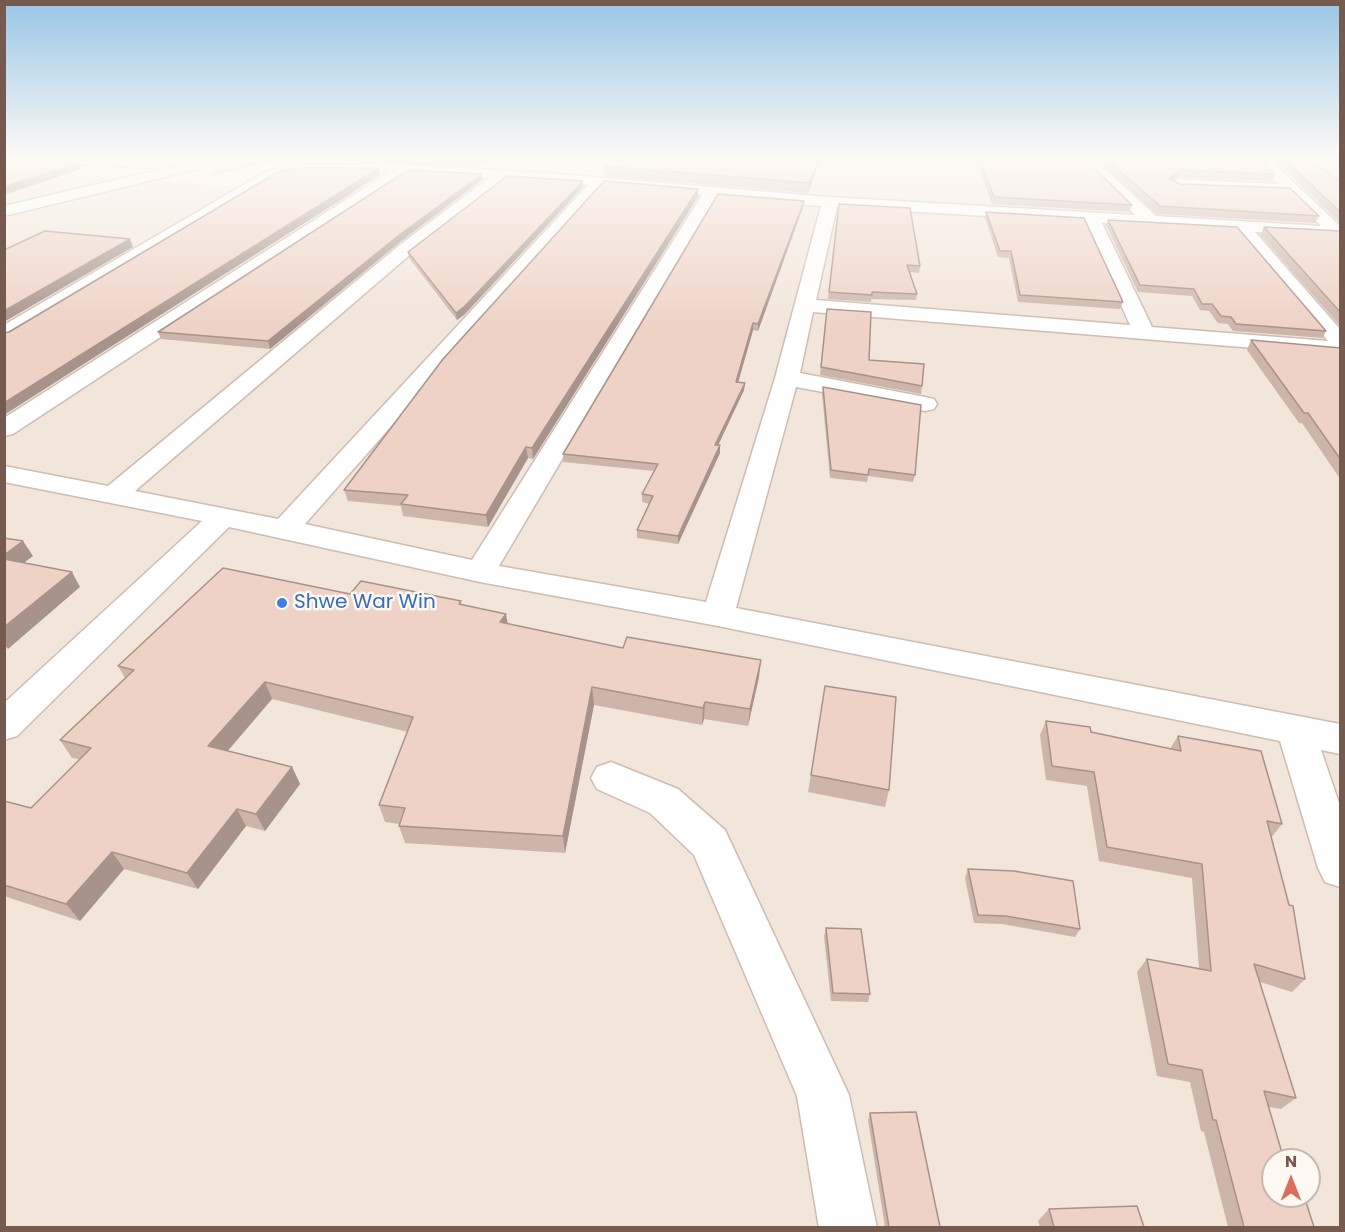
<!DOCTYPE html>
<html>
<head>
<meta charset="utf-8">
<style>
  body { margin:0 }
  #map { position:relative; width:1345px; height:1232px; overflow:hidden; background:#fbf4eb; font-family:Poppins,sans-serif }
  canvas { display:block }
  .frame { position:absolute; inset:0; border:6px solid #755a50; pointer-events:none }
  .north { position:absolute; left:1261px; top:1148px; width:60px; height:60px; box-sizing:border-box; background:#fef8f2; border:2px solid #c7b9b1; border-radius:50%; rotate:0deg; font-size:16px; font-weight:700; line-height:24px; text-align:center; color:#755a50 }
  .north::after { content:''; display:block; margin:auto; width:21px; height:27px; background:#da6e5c; clip-path:polygon(50% 0,100% 100%,50% 72%,0 100%) }
</style>
</head>
<body>
<div id="map">
<canvas width="1345" height="1232"></canvas>
<div class="frame"></div>
<div class="north">N</div>
</div>
<script>
const ctx = document.querySelector('canvas').getContext('2d');
ctx.lineJoin = 'round';
function fill(path, color) {
  ctx.fillStyle = color;
  ctx.fill(path, 'evenodd');
}
function stroke(path, color, width, dash) {
  ctx.strokeStyle = color;
  ctx.lineWidth = width;
  ctx.lineCap = dash ? 'butt' : 'round';
  ctx.setLineDash(dash || []);
  ctx.stroke(path);
}
function write(font, color, halo, rows, align = 'center') {
  ctx.font = font + ' Poppins,sans-serif';
  ctx.lineWidth = 5;
  ctx.setLineDash([]);
  ctx.textBaseline = 'middle';
  ctx.strokeStyle = halo;
  ctx.fillStyle = color;
  for (const [text, x, y, turn = 0] of rows) {
    ctx.save();
    ctx.translate(x, y);
    ctx.rotate((+turn || 0) * Math.PI / 180);
    ctx.textAlign = isNaN(turn) ? turn : align;
    if (halo) ctx.strokeText(text, 0, 0);
    ctx.fillText(text, 0, 0);
    ctx.restore();
  }
}
fill(new Path2D(`
  M 776,158 L 1340,158 L 1340,1227 L 5,1227 L 4,168 L 227,186 L 747,210 ZM 1273,1160 L 1309,1160 L 1309,1196 L 1273,1196 Z`), '#f2e5da');
fill(new Path2D(`
  M 271,158 L 280,158 L 212,176 L 209,174 Z`), '#a8d1d5');
const street = new Path2D(`
  M 26,158 C 44,157 152,155 160,164 L 153,168 L 33,162 Z
  M 209,158 L 233,158 L 231,161 L 4,216 L 4,206 Z
  M 1078,158 L 1093,158 L 1156,216 L 1321,226 L 1288,193 L 1177,189 L 1169,184 L 1177,179 L 1278,184 L 1253,158 L 1268,158 L 1340,226 L 1340,237 L 1255,232 L 1340,329 L 1340,355 L 813,312 L 800,373 L 925,397 L 934,399 L 937,404 L 934,409 L 925,411 L 796,387 L 736,608 L 1340,724 L 1340,754 L 1321,750 L 1340,806 L 1340,887 L 1325,882 L 1318,868 L 1280,741 L 718,626 L 480,582 L 229,527 L 17,736 L 4,740 L 4,703 L 202,521 L 4,482 L 4,466 L 108,486 L 401,244 L 489,178 L 408,174 L 13,434 L 4,436 L 4,418 L 388,173 L 297,172 L 277,177 L 12,339 L 4,340 L 4,325 L 267,171 L 297,164 L 405,165 L 547,173 L 830,197 L 1135,215 ZM 507,179 L 588,185 L 278,519 L 135,491 L 413,252 ZM 603,186 L 702,195 L 472,560 L 305,524 ZM 717,197 L 821,206 L 775,378 L 706,602 L 499,566 ZM 837,207 L 1084,222 L 1130,325 L 816,300 ZM 1102,223 L 1236,231 L 1328,341 L 1152,327 Z
  M 611,762 L 678,789 L 725,830 L 849,1095 L 877,1228 L 819,1228 L 797,1096 L 694,855 L 650,813 L 597,789 L 591,778 L 597,767 Z`);
stroke(street, '#cdbcb2', 3);
fill(street, '#fff');
fill(new Path2D(`
  M 351,158 L 491,158 L 477,167 L 352,162 Z
  M 609,158 L 821,158 L 808,193 L 604,176 L 603,166 Z
  M 975,158 L 1084,158 L 1132,205 L 1129,212 L 992,204 Z
  M 1095,158 L 1173,158 L 1275,174 L 1272,181 L 1177,177 L 1173,180 L 1180,184 L 1319,216 L 1315,223 L 1157,214 Z
  M 1273,158 L 1306,158 L 1341,182 L 1341,224 Z
  M 482,174 L 482,180 L 400,242 L 270,349 L 161,339 L 158,332 Z
  M 583,187 L 465,314 L 457,320 L 409,258 L 408,252 Z
  M 698,189 L 698,197 L 533,459 L 528,458 L 488,527 L 403,516 L 401,506 L 348,501 L 344,490 Z
  M 839,204 L 920,266 L 919,273 L 910,272 L 917,294 L 916,300 L 871,299 L 871,302 L 828,299 Z
  M 803,207 L 758,331 L 753,330 L 738,382 L 745,383 L 744,390 L 718,445 L 720,453 L 678,544 L 637,538 L 637,530 L 649,504 L 642,502 L 642,494 L 654,471 L 563,462 L 563,454 Z
  M 986,212 L 1123,302 L 1120,309 L 1018,302 L 1009,258 L 998,257 L 985,218 Z
  M 1108,220 L 1326,331 L 1323,338 L 1233,331 L 1228,324 L 1218,323 L 1209,311 L 1200,310 L 1192,296 L 1138,292 L 1106,225 Z
  M 1264,227 L 1341,231 L 1341,327 L 1260,235 Z
  M 827,309 L 869,360 L 922,386 L 921,394 L 820,375 Z
  M 1251,340 L 1341,348 L 1341,480 L 1302,423 L 1299,423 L 1247,350 Z
  M 823,387 L 915,475 L 913,482 L 868,476 L 867,482 L 830,478 L 822,394 Z
  M 350,594 L 461,601 L 461,604 L 508,624 L 759,677 L 748,726 L 704,719 L 702,725 L 594,705 L 565,853 L 405,843 L 399,826 L 400,824 L 385,822 L 379,805 L 408,732 L 272,699 L 228,751 L 292,767 L 300,784 L 265,831 L 246,826 L 198,889 L 124,869 L 80,921 L 4,896 L 4,801 L 31,808 L 80,759 L 72,758 L 60,740 L 125,678 L 118,666 Z
  M 825,686 L 889,790 L 885,807 L 808,792 Z
  M 1046,721 L 1091,732 L 1170,749 L 1178,736 L 1282,824 L 1271,838 L 1305,979 L 1292,992 L 1260,982 L 1296,1098 L 1281,1109 L 1269,1107 L 1273,1160 L 1314,1227 L 1228,1227 L 1204,1132 L 1201,1131 L 1190,1082 L 1157,1076 L 1137,972 L 1147,959 L 1199,968 L 1192,878 L 1099,861 L 1087,786 L 1046,780 L 1040,735 Z
  M 968,869 L 1080,929 L 1075,937 L 1002,924 L 974,923 L 965,878 Z
  M 826,928 L 870,994 L 868,1002 L 831,1001 L 824,936 Z
  M 870,1113 L 940,1227 L 885,1227 L 868,1120 Z
  M 1049,1209 L 1144,1227 L 1040,1227 L 1038,1221 Z`), '#cdb5a9');
fill(new Path2D(`
  M 476,158 L 491,158 L 477,167 Z
  M 819,158 L 821,158 L 808,193 L 809,183 Z
  M 78,163 L 81,169 L 4,195 L 4,187 Z
  M 379,168 L 380,175 L 4,415 L 4,403 Z
  M 1180,170 L 1177,177 L 1167,185 L 1169,178 Z
  M 482,174 L 482,180 L 400,242 L 270,349 L 268,341 L 398,236 Z
  M 583,181 L 583,187 L 465,314 L 457,320 L 456,313 Z
  M 698,189 L 698,197 L 533,459 L 532,448 Z
  M 804,201 L 803,207 L 758,331 L 758,324 Z
  M 130,239 L 133,247 L 4,322 L 4,311 Z
  M 753,323 L 753,330 L 736,390 L 736,382 Z
  M 745,383 L 744,390 L 715,452 L 715,445 Z
  M 720,445 L 720,453 L 678,544 L 678,536 Z
  M 526,447 L 528,458 L 488,527 L 486,515 Z
  M 23,541 L 33,556 L 9,574 L 4,566 L 4,555 Z
  M 72,572 L 80,587 L 8,649 L 4,644 L 4,627 Z
  M 506,614 L 509,631 L 500,622 Z
  M 761,660 L 759,677 L 748,726 L 750,709 Z
  M 265,682 L 272,699 L 217,763 L 208,746 Z
  M 592,687 L 594,705 L 565,853 L 563,836 Z
  M 705,702 L 704,719 L 702,725 L 703,708 Z
  M 292,767 L 300,784 L 265,831 L 256,814 Z
  M 237,809 L 246,826 L 198,889 L 187,873 Z
  M 112,852 L 124,869 L 80,921 L 66,904 Z`), '#a7938a');
const building = new Path2D(`
  M 4,158 L 21,158 L 78,163 L 4,187 Z
  M 609,158 L 819,158 L 809,183 L 603,166 Z
  M 979,158 L 1084,158 L 1132,205 L 994,197 Z
  M 1105,158 L 1173,158 L 1262,161 L 1275,174 L 1180,170 L 1169,178 L 1180,184 L 1290,188 L 1319,216 L 1160,206 Z
  M 1283,158 L 1306,158 L 1341,182 L 1341,213 Z
  M 296,168 L 379,168 L 4,403 L 4,333 L 9,332 L 278,172 Z
  M 408,170 L 482,174 L 398,236 L 268,341 L 158,332 Z
  M 507,176 L 583,181 L 464,307 L 456,313 L 408,252 Z
  M 604,181 L 698,189 L 532,448 L 526,447 L 486,515 L 401,504 L 408,495 L 344,490 L 443,359 Z
  M 718,194 L 804,201 L 758,324 L 753,323 L 736,382 L 745,383 L 715,445 L 720,445 L 678,536 L 637,530 L 653,496 L 642,494 L 658,464 L 563,454 Z
  M 839,204 L 910,208 L 920,266 L 907,265 L 917,294 L 872,292 L 872,295 L 829,292 Z
  M 986,212 L 1084,218 L 1123,302 L 1020,295 L 1011,251 L 1000,251 Z
  M 1108,220 L 1237,227 L 1326,331 L 1236,324 L 1231,317 L 1221,316 L 1212,304 L 1202,304 L 1194,289 L 1140,285 Z
  M 1264,227 L 1341,231 L 1341,313 Z
  M 45,231 L 130,239 L 4,311 L 4,250 Z
  M 827,309 L 871,312 L 869,360 L 924,364 L 922,386 L 821,367 Z
  M 1251,340 L 1341,348 L 1341,460 L 1308,413 L 1304,413 Z
  M 823,387 L 921,405 L 915,475 L 869,469 L 868,475 L 831,470 Z
  M 4,538 L 23,541 L 4,555 Z
  M 4,559 L 72,572 L 4,627 Z
  M 223,568 L 350,594 L 361,581 L 461,601 L 459,604 L 506,614 L 500,622 L 623,648 L 627,637 L 761,660 L 750,709 L 705,702 L 703,708 L 592,687 L 563,836 L 399,826 L 405,808 L 379,805 L 413,717 L 265,682 L 208,746 L 292,767 L 256,814 L 237,809 L 187,873 L 112,852 L 66,904 L 4,885 L 4,801 L 31,808 L 91,748 L 60,740 L 134,670 L 118,666 Z
  M 825,686 L 896,697 L 889,790 L 811,775 Z
  M 1046,721 L 1090,727 L 1091,732 L 1181,751 L 1178,736 L 1261,751 L 1282,824 L 1267,821 L 1289,905 L 1293,906 L 1305,979 L 1254,964 L 1296,1098 L 1264,1091 L 1284,1160 L 1273,1160 L 1273,1196 L 1304,1196 L 1314,1227 L 1244,1227 L 1216,1120 L 1213,1120 L 1202,1070 L 1168,1064 L 1147,959 L 1211,971 L 1202,864 L 1107,847 L 1094,772 L 1052,766 Z
  M 968,869 L 1014,871 L 1073,881 L 1080,929 L 1006,916 L 978,915 Z
  M 826,928 L 861,929 L 870,994 L 833,993 Z
  M 916,1112 L 940,1227 L 889,1227 L 870,1113 Z
  M 1137,1206 L 1144,1227 L 1054,1227 L 1049,1209 Z`);
fill(building, '#eed2c5');
stroke(building, '#a7938a', 1.5);
const sky = ctx.createLinearGradient(0, 0, 0, 330);
sky.addColorStop(0, '#98c6e6');
sky.addColorStop(0.48, '#fdfaf6');
sky.addColorStop(1, '#fdfaf600');
ctx.fillStyle = sky;
ctx.fillRect(0, 0, 1345, 330);
for (const [x, y, r, color] of [
  [282,603,6,"#3f7fe0"]
]) {
  const dot = new Path2D();
  dot.arc(x, y, r, 0, 2 * Math.PI);
  ctx.fillStyle = color;
  ctx.fill(dot);
  stroke(dot, '#fef8f2', 2);
}
write('20px', '#366cbe', '#fef8f2', [
  ["Shwe War Win",294,603]
], 'left');
</script>
</body>
</html>
